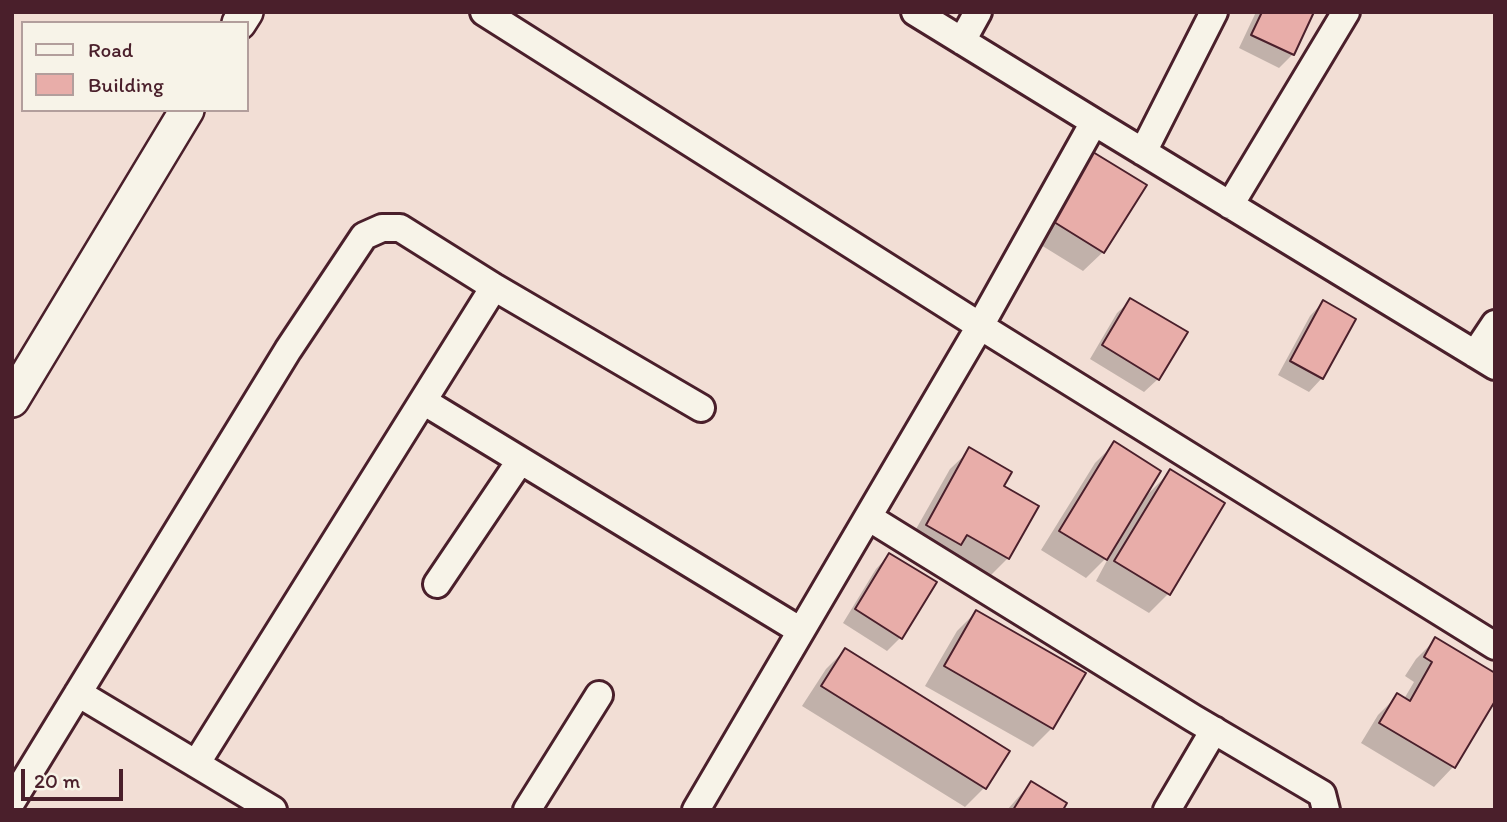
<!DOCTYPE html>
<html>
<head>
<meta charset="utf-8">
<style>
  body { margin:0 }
  #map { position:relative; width:1507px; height:822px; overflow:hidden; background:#f2ded5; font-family:Itim,sans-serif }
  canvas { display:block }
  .frame { position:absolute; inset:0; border:14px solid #4a1f2b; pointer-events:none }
  .legend { position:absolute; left:21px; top:21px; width:228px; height:91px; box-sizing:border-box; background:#f7f3e8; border:2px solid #b29e9c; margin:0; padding:9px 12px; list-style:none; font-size:21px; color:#4a1f2b }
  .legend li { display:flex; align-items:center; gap:14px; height:35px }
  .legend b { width:35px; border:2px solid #b29e9c }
  .scale { position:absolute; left:21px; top:769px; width:102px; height:32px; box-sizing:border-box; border:4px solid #4a1f2b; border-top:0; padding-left:9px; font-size:21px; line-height:24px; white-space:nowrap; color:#4a1f2b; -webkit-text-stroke:5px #f7f3e8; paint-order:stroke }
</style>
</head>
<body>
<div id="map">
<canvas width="1507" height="822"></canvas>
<div class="frame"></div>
<ul class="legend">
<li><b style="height:9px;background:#f7f3e8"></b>Road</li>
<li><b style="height:19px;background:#e8ada9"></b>Building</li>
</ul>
<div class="scale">20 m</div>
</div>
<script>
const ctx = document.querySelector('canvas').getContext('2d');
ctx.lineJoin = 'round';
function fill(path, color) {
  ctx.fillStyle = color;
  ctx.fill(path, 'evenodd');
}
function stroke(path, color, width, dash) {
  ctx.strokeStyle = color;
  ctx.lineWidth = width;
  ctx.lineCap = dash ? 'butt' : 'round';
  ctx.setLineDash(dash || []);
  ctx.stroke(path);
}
fill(new Path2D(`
  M 1256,12 L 1313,12 L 1293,54 L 1279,68 L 1239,48 Z
  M 1069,170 L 1103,252 L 1083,271 L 1028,237 Z
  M 1131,300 L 1158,379 L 1144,392 L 1090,359 L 1117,313 Z
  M 1323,302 L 1322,378 L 1309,392 L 1278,375 L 1310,316 Z
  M 1114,444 L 1145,497 L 1170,472 L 1168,594 L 1149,613 L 1096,581 L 1111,553 L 1086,578 L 1041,550 L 1095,463 Z
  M 970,450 L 1002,487 L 1037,506 L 1008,558 L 988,578 L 907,545 L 950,469 Z
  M 889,555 L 901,637 L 887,651 L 843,623 L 876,569 Z
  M 976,612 L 1052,728 L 1033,747 L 925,686 L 957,631 Z
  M 1436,639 L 1495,697 L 1453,767 L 1434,787 L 1361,743 L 1378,715 L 1398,695 L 1404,699 L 1414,682 L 1405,676 L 1416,659 Z
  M 845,650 L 984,788 L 965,807 L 802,706 L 826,669 Z
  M 1031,783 L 1061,810 L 1007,810 Z`), '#0003');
const building = new Path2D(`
  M 1262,12 L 1314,12 L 1294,55 L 1251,35 Z
  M 1088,149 L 1147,185 L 1104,253 L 1046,217 Z
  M 1130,298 L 1188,332 L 1159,380 L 1102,345 Z
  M 1323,300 L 1356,319 L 1323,379 L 1290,361 Z
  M 1114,441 L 1161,471 L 1107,560 L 1059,531 Z
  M 969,447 L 1012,472 L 1004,486 L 1039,506 L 1009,559 L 967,535 L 961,545 L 926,525 Z
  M 1170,469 L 1225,503 L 1170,595 L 1114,561 Z
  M 889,553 L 937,582 L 902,639 L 855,609 Z
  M 976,610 L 1086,673 L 1053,729 L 944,666 Z
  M 1435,637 L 1495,673 L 1495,701 L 1455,768 L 1379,723 L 1397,693 L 1410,701 L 1432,662 L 1424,657 Z
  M 845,648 L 1010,751 L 986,789 L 821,686 Z
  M 1031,781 L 1067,803 L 1063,810 L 1013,810 Z`);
fill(building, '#e8ada9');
stroke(building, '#4a1f2b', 2);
const minor = new Path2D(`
  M 484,12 L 980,326 L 1094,122 L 915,12
  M 962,41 L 978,12
  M 1094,122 L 1495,366
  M 1143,152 L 1214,12
  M 1230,205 L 1346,12
  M 1475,354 L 1495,324
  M 423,401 L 801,631
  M 868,517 L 1193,718 L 1322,794 L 1326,810
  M 437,584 L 520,461
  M 78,693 L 273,810
  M 196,764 L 494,287
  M 12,801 L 288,350 L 364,236 L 382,228 L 400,228 L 494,287 L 701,408
  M 527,810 L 599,695
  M 696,810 L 980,326 L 1495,646
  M 1167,810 L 1214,730`);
const tertiary = new Path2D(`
  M 239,23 L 246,12
  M 12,400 L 187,110`);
stroke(minor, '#4a1f2b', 32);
stroke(tertiary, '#4a1f2b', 38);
stroke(minor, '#f7f3e8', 26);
stroke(tertiary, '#f7f3e8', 33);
</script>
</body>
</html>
